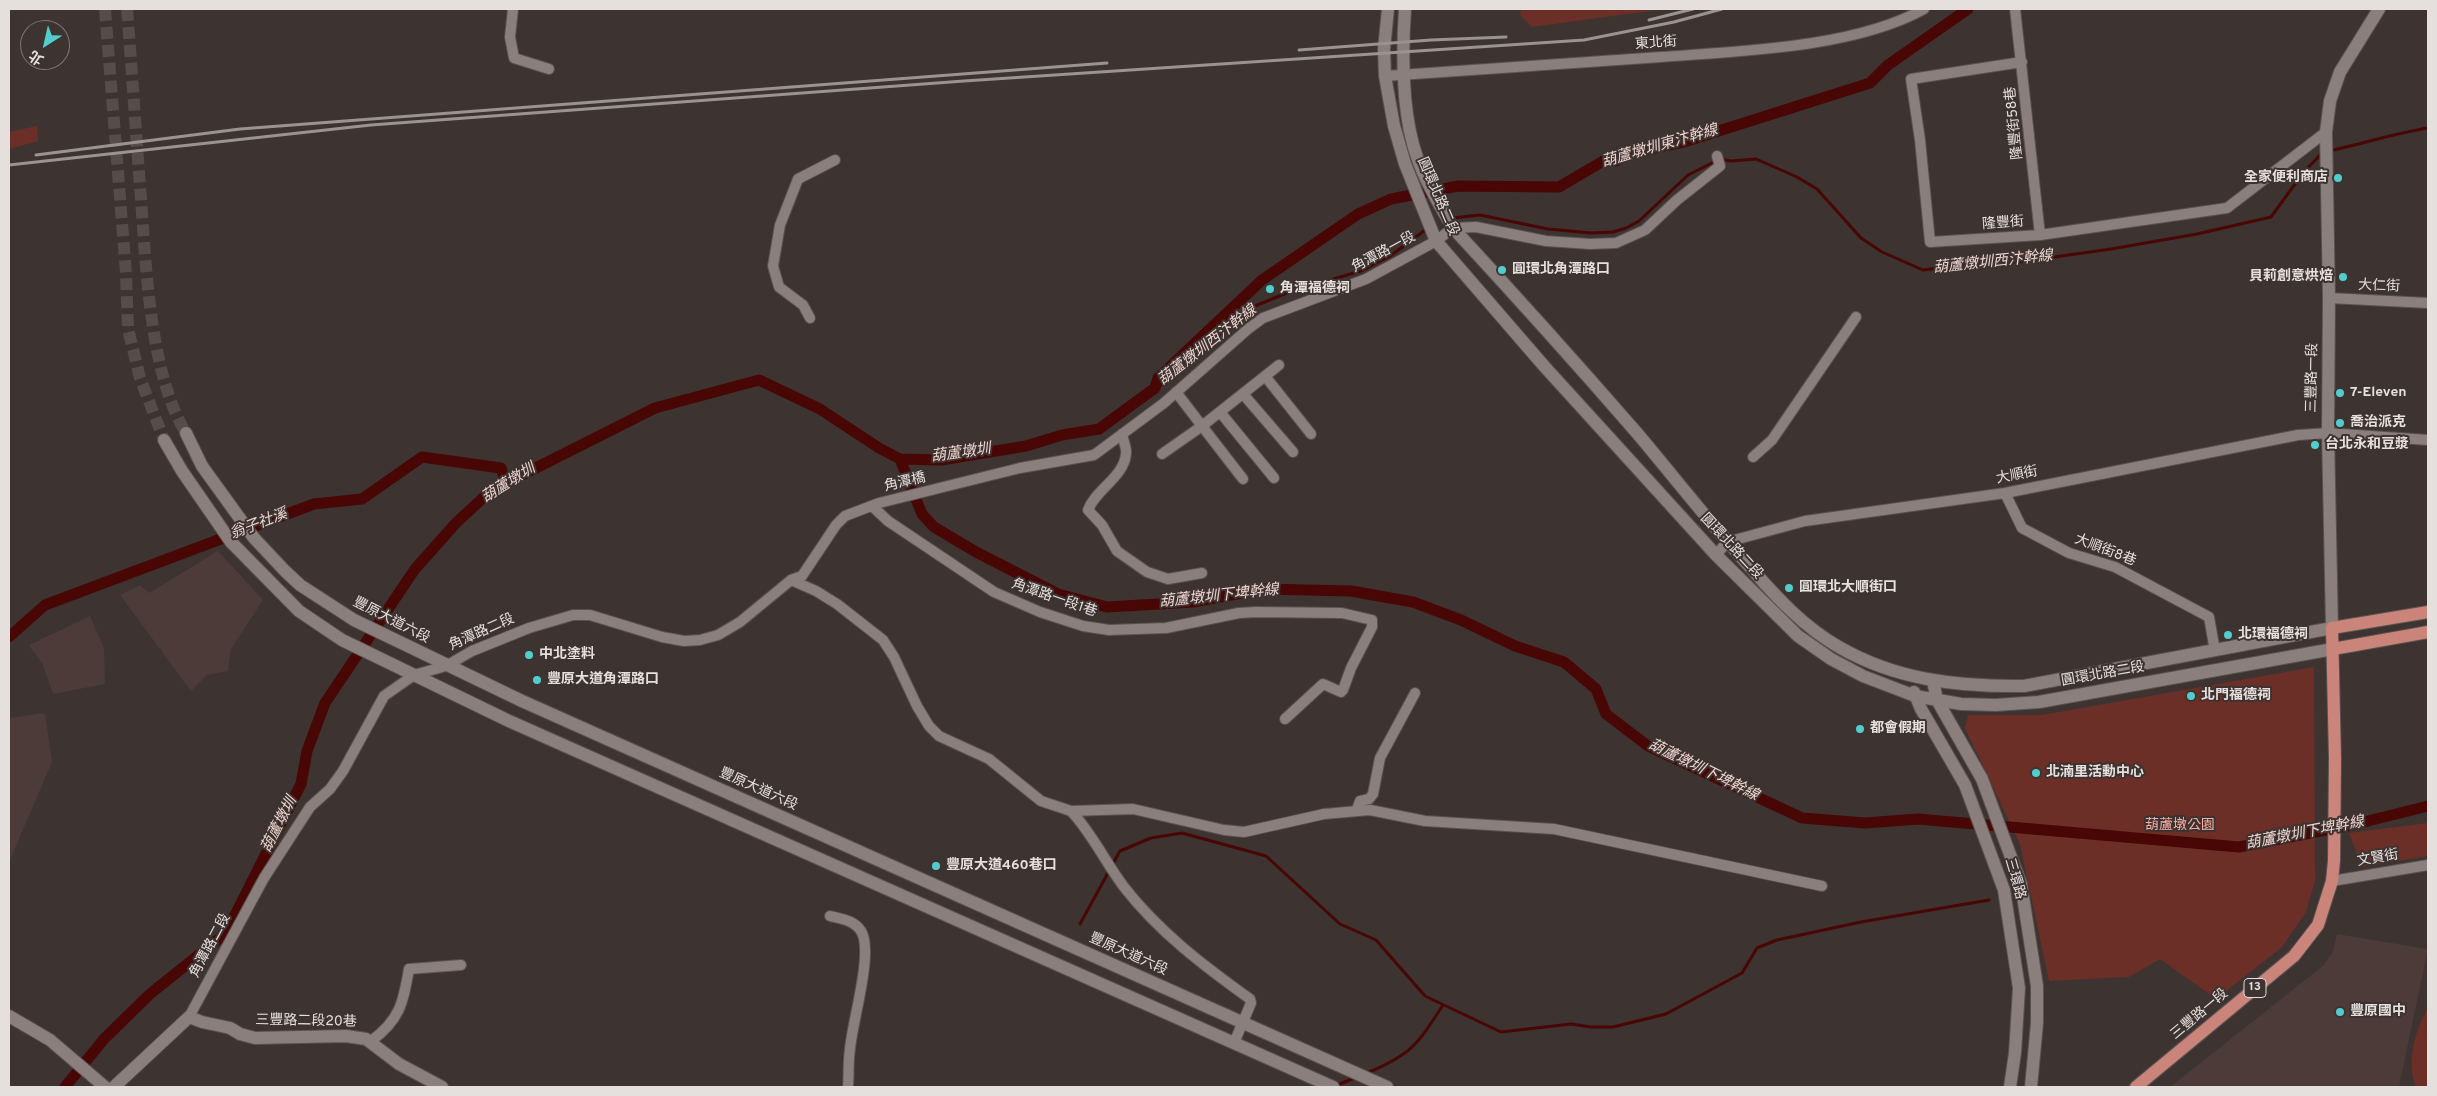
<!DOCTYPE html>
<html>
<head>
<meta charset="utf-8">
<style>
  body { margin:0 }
  #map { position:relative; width:2437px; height:1096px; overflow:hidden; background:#3d3331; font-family:Overpass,"Noto Sans TC",sans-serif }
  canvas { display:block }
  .frame { position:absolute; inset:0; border:10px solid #e5dfde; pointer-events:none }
  .north { position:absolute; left:20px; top:20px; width:50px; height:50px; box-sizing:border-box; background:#3d3331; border:1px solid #807876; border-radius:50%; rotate:215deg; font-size:14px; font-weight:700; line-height:20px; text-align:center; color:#e5dfde }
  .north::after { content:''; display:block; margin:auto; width:18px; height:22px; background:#52cdce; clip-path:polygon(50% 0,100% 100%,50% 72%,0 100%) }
</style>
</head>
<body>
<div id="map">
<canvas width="2437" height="1096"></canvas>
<div class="frame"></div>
<div class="north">北</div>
</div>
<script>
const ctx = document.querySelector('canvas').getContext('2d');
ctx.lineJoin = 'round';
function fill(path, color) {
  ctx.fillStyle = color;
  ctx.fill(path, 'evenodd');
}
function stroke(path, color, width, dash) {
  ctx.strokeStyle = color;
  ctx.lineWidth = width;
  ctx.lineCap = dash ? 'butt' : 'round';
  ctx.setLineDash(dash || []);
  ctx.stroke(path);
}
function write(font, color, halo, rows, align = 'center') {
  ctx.font = font + ' Overpass,"Noto Sans TC",sans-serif';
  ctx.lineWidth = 4;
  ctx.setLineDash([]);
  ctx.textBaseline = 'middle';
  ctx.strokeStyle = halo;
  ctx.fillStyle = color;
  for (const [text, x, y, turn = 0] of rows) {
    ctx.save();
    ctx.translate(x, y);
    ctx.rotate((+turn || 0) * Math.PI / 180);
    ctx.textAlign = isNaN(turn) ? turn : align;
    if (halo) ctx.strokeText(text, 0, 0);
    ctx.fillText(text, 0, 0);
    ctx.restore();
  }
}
fill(new Path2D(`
  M 218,551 L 263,600 L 231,649 L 228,671 L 207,675 L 191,691 L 120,595 L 140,585 L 149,593 Z
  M 90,616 L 104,648 L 105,684 L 53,694 L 43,665 L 29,645 Z
  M 45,713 L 52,762 L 9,862 L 9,718 Z
  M 2337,934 L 2428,949 L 2399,1087 L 2170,1087 L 2324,965 L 2333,951 Z`), '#4c3b38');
fill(new Path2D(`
  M 1521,9 L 1664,9 L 1532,27 L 1520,15 Z
  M 37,126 L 38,141 L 9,149 L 9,132 Z
  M 2314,667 L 2315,881 L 2306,912 L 2282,947 L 2216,999 L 2160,959 L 2129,977 L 2049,981 L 2020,844 L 1965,728 L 1968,715 L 2042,715 Z
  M 2428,823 L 2428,856 L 2362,867 L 2349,833 Z
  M 2428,1008 L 2428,1087 L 2416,1087 C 2406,1062 2415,1030 2428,1008 Z`), '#6c2f27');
stroke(new Path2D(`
  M 2329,151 C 2363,144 2395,133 2428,128
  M 1452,218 L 1480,215 L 1548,229 L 1591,233 L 1613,232 L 1626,228 L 1639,221 L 1688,175 L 1720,159 L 1731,161 L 1756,159 L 1797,177 L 1817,189 L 1861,238 L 1882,252 L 1923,270 L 1970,264 L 2019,262 L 2111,249 L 2197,234 L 2271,217 L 2303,173 L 2323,152
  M 1155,388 L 1164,384 L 1255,306 L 1289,292 L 1361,271 L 1390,256 L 1428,228
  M 1080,924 L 1120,851 L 1151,838 L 1182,833 L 1266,856 L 1340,924 L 1376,940 L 1425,996 L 1501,1032 L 1571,1024 L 1591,1027 L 1613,1027 L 1666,1014 L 1742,973 L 1757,948 L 1777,940 L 1861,922 L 1989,900
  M 1367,1073 C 1412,1054 1417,1045 1443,1005
  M 1335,1086 L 1357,1077`), '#480604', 3);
stroke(new Path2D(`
  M 900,459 L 922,514 L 934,527 L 976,552 L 1058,594 L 1107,607 L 1193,602 L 1264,589 L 1351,591 L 1413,602 L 1461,620 L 1515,646 L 1564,662 L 1596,689 L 1606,714 L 1648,746 L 1802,818 L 1865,823 L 1918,819 L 2239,847 L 2356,824 L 2428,806
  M 9,637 L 45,605 L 314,504 L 362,499 L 422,457 L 501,468 L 506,483
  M 65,1087 L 104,1039 L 150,994 L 226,933 L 301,784 L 307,751 L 325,703 L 415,569 L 456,523 L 484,497 L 506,483 L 655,408 L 759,380 L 820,409 L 879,448 L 900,459 L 941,460 L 1026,446 L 1062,435 L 1099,429 L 1155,388 L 1158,378 L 1262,280 L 1358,214 L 1391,199 L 1458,186 L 1559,187 L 1605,160 L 1616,161 L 1633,152 L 1684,142 L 1870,83 L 1888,65 L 1968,9`), '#480604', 11);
stroke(new Path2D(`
  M 105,9 L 126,273 L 128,329 L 140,378 L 164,440
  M 127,9 C 132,72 136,135 141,199 C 146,267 150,375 186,433`), '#564d4b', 12, [12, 6]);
const minor = new Path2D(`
  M 513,9 L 510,37 L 514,58 L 549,69
  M 2015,9 L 2040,235
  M 2022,62 L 1911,79 L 1920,140 L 1930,242 L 2040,235 L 2227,208 L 2326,132
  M 1385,76 C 1477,69 1569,64 1661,57 C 1740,51 1854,48 1924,9
  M 2329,298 L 2428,303
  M 810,318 L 803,305 L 779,287 L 773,266 L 780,225 L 798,179 L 835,160
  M 1265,376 L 1311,434
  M 1176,392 L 1202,426 L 1279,365
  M 1243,394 L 1293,452
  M 1220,412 L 1274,478
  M 1122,434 C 1123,440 1127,448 1126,454 C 1124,477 1095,490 1088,510 L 1102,525 L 1117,551 L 1147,572 L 1168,579 L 1202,573
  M 1162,454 L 1202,426 L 1243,479
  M 1753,457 L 1772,440 L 1856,317
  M 2005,493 L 2022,528 L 2069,553 L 2115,567 L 2209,617 L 2215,651
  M 872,506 L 888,521 L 994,592 L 1040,612 L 1083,626 L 1109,630 L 1166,628 L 1239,613 L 1256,612 L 1342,613 L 1372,620 L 1372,627 L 1351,668 L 1343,690 L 1341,692 L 1323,684 L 1285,719
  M 1716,555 L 1727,542 L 1805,521 L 2005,493 L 2298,435 L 2328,433 L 2428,440
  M 791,580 L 816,591 L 837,604 L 883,640 L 894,657 L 917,706 L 929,726 L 939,736 L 989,759 L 1041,801 L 1071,811 L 1133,809 L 1224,830 L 1244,832 L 1324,814 L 1370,810 L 1425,821 L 1554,829 L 1822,886
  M 1357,809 L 1360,801 L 1369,799 L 1373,794 L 1380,758 L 1415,693
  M 1071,811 C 1092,833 1105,862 1124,887 C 1159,932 1204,966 1250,999 L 1251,1003 L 1234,1043
  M 2332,881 L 2428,865
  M 830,916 C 841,919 854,920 861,931 C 874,952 852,1022 850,1049 C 848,1061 849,1074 848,1087
  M 189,1017 L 264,878 L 310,807 L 330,789 L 343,771 L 384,696 L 414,675 L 446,666 L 472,651 L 529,628 L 573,615 L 590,615 L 662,637 L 684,641 L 700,640 L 718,635 L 740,622 L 791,580 L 802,576 L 836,525 L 845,516 L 879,503 L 1020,468 L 1094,455 L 1164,403 L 1248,329 L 1263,318 L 1366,279 L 1436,241 L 1453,228 L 1476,227 L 1546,241 L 1590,244 L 1616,243 L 1645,230 L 1677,200 L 1720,166 L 1717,156
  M 371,1041 C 400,1020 403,1003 409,969 L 461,965`);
const tertiary = new Path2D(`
  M 1388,9 L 1384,49 L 1385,76 L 1394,126 L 1405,164 L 1436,241 L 1544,366 L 1716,555 L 1798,636 L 1831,659 L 1863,676 L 1915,696 L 1961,704 L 1996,705 L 2039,702 L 2333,649
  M 1405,9 C 1402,54 1402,117 1418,160 C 1427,184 1440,206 1453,228 C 1515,295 1577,364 1637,433 C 1675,478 1711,525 1751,568 C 1777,598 1804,627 1839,647 C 1896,680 1959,687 2024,686 L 2332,628 L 2328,433 L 2329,298 L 2326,132 L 2330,101 L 2340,72 L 2379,9
  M 186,433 L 202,466 L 254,538 L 285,571 L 300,585 L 354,620 L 522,701 L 1387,1087
  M 164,440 L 182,471 L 231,542 L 299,611 L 342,640 L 509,721 L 1333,1087
  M 1933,681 L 1937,700 L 1982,779 L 2021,884 L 2037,986 L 2037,1023 L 2031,1087
  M 1914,692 L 1921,709 L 1965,785 L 2004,890 L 2019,988 L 2015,1053 L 2010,1087
  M 9,1016 L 50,1040 L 105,1087
  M 114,1087 L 189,1017 L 202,1022 L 230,1028 L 240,1034 L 255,1038 L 346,1036 L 366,1039 L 399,1064 L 442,1087`);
const primary = new Path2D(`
  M 2333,649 L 2428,632
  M 2136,1087 L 2294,956 L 2318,925 L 2332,881 L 2334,861 L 2335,759 L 2332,628 L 2428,612`);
stroke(minor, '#595150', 12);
stroke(tertiary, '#595150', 14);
stroke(primary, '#595150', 14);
stroke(minor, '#8a7f7d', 10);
stroke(tertiary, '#8a7f7d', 12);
stroke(primary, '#cb847a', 12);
stroke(new Path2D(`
  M 1649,20 L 1693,9
  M 1299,50 L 1431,40 L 1506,37
  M 36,155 L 240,129 L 1107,63
  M 9,165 L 371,125 L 964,81 L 1584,40 L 1674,22 L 1722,9`), '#9b9392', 3);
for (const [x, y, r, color] of [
  [2338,178,5,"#52cdce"],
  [1502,270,5,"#52cdce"],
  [2343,277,5,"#52cdce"],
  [1270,289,5,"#52cdce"],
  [2340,393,5,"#52cdce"],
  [2340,423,5,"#52cdce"],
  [2315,445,5,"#52cdce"],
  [1789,588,5,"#52cdce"],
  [2228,635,5,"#52cdce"],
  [529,655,5,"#52cdce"],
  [537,680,5,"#52cdce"],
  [2191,696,5,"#52cdce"],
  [1860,729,5,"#52cdce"],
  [2036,773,5,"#52cdce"],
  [936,866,5,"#52cdce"],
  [2340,1012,5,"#52cdce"]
]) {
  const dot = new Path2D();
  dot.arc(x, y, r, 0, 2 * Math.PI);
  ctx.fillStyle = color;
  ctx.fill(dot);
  stroke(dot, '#3d3331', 2);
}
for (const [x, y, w] of [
  [2255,988,22]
]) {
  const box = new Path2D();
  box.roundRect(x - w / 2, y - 9.5, w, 19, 4);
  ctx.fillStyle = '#3d3331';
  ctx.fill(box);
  stroke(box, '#e5dfde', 1);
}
write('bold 12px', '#e5dfde', null, [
  ["13",2255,988]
]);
write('14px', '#e5dfde', '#3d3331', [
  ["東北街",1656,44,-4],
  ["隆豐街58巷",2015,123,-96],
  ["圓環北路二段",1437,197,67],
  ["隆豐街",2003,224,-4],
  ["角潭路一段",1384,253,-28],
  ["大仁街",2379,287,2],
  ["三豐路一段",2313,378,-89],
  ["大順街",2017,476,-11],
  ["角潭橋",905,483,-13],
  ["圓環北路二段",1731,547,47],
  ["大順街8巷",2105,551,21],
  ["角潭路一段1巷",1054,599,19],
  ["豐原大道六段",391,621,27],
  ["角潭路二段",482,633,-24],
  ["圓環北路二段",2103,675,-10],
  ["豐原大道六段",758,790,24],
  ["文賢街",2378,859,-10],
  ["三環路",2014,879,74],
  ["角潭路二段",211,946,-62],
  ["豐原大道六段",1128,955,24],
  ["三豐路一段",2200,1015,-40],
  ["三豐路二段20巷",306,1022,1]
]);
write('bold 14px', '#e5dfde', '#3d3331', [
  ["全家便利商店",2328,178,"right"],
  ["圓環北角潭路口",1512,270],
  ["貝莉創意烘焙",2333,277,"right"],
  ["角潭福德祠",1280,289],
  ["7-Eleven",2350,393],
  ["喬治派克",2350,423],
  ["台北永和豆漿",2325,445],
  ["圓環北大順街口",1799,588],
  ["北環福德祠",2238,635],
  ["中北塗料",539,655],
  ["豐原大道角潭路口",547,680],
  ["北門福德祠",2201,696],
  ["都會假期",1870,729],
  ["北湳里活動中心",2046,773],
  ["豐原大道460巷口",946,866],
  ["豐原國中",2350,1012]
], 'left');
write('14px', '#f9aea2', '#3d3331', [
  ["葫蘆墩公園",2180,826]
]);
write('italic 15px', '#efd5d0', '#3d3331', [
  ["葫蘆墩圳東汴幹線",1660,147,-16],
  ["葫蘆燉圳西汴幹線",1993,263,-6],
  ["葫蘆燉圳西汴幹線",1208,346,-38],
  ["葫蘆墩圳",961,454,-8],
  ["葫蘆墩圳",509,484,-32],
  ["翁子社溪",259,525,-21],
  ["葫蘆墩圳下埤幹線",1219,597,-6],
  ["葫蘆墩圳下埤幹線",1703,771,26],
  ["葫蘆墩圳",280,825,-63],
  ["葫蘆墩圳下埤幹線",2305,834,-11]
]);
</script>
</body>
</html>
